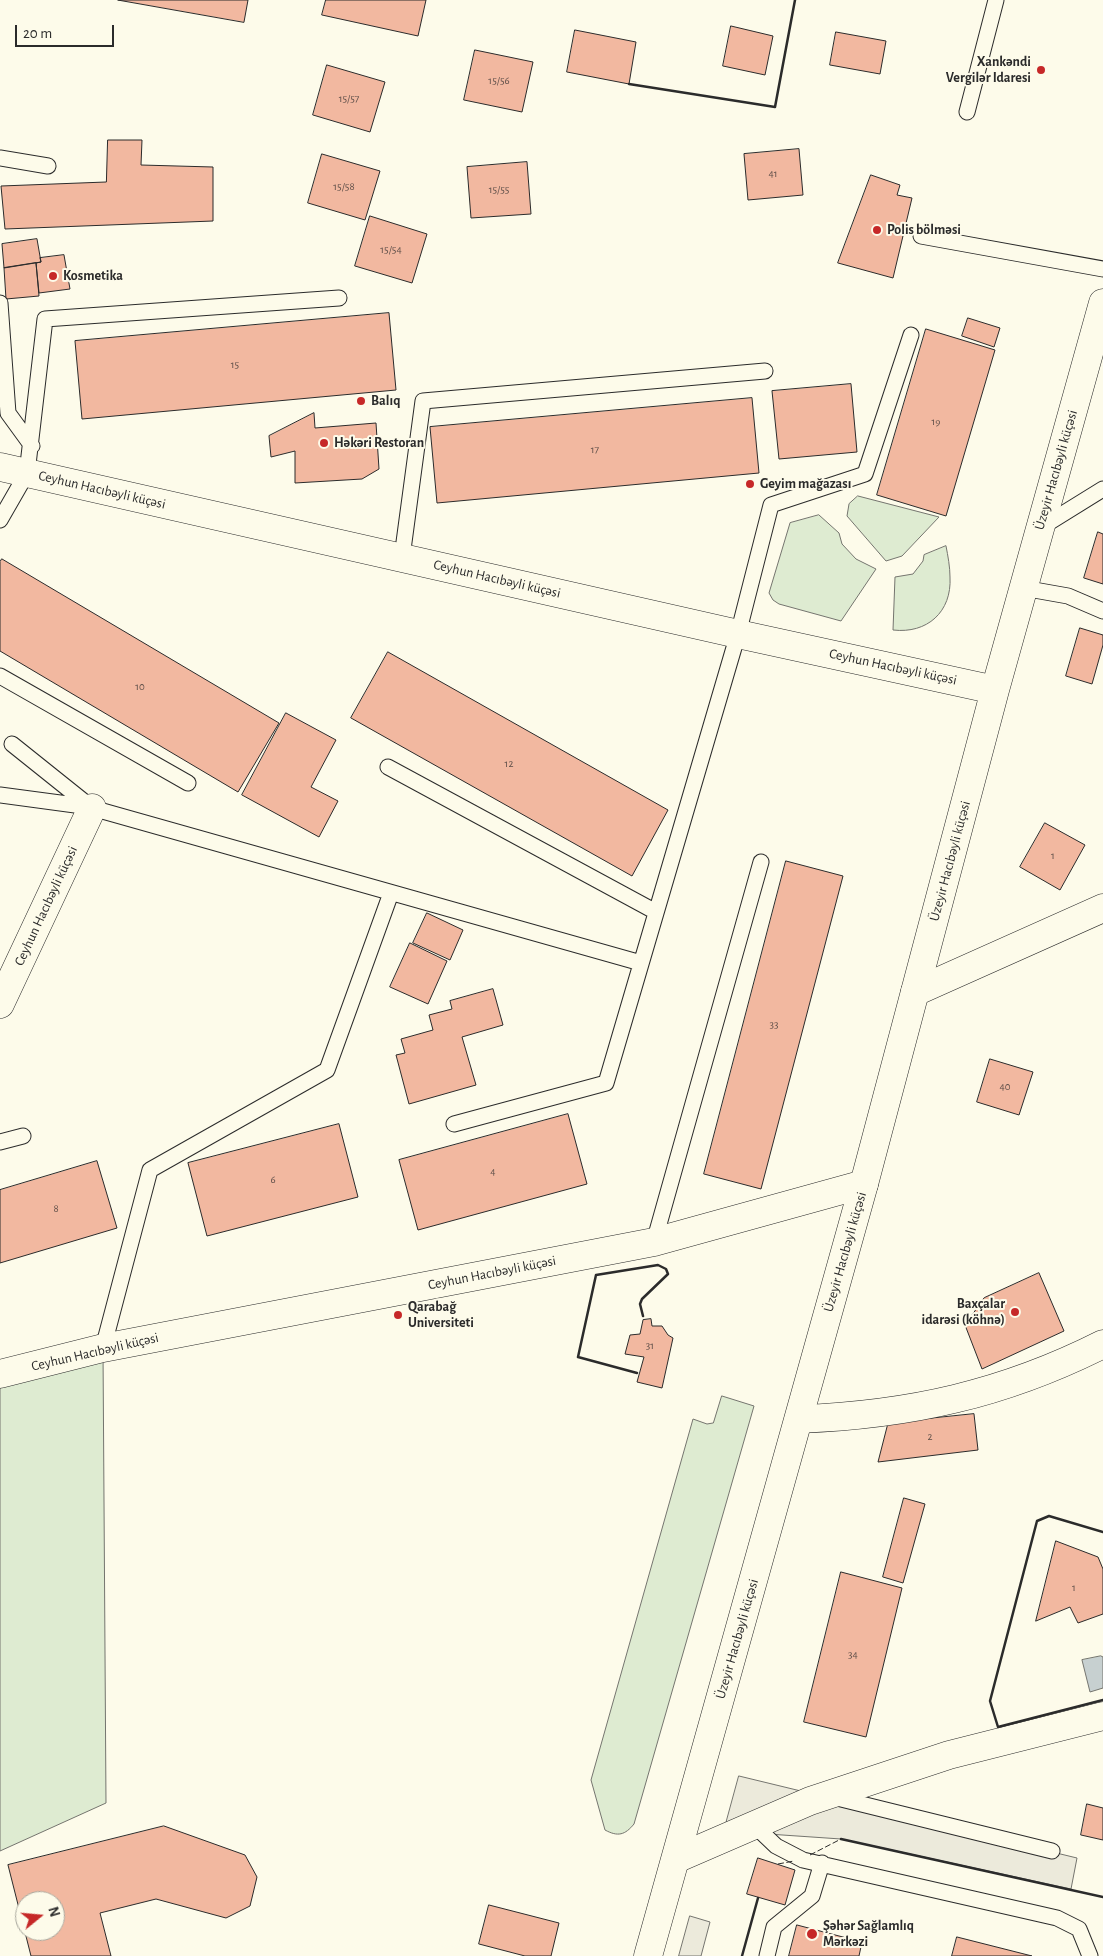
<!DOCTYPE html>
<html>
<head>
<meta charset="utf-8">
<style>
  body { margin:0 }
  #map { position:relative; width:1103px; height:1956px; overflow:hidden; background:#fdfbea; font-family:"Alegreya Sans",sans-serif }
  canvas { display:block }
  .north { position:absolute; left:15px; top:1891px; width:50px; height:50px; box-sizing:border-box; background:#fdfbea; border:1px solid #a9a89e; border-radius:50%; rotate:73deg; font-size:14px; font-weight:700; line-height:20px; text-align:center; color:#2b2b2b }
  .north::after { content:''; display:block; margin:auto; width:18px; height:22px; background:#c62828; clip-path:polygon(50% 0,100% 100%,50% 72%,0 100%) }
  .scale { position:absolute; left:15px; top:25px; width:99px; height:22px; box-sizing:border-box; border:2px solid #2b2b2b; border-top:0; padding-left:6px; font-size:15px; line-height:18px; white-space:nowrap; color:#2b2b2b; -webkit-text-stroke:4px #fdfbea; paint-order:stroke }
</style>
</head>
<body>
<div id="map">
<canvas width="1103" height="1956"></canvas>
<div class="north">N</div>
<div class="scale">20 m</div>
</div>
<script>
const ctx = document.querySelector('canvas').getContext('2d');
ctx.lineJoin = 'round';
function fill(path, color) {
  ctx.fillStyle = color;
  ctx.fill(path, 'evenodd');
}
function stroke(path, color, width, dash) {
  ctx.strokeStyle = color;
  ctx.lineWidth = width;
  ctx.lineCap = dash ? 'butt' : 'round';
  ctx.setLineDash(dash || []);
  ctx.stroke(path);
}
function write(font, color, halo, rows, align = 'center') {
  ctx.font = font + ' "Alegreya Sans",sans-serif';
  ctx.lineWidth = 4;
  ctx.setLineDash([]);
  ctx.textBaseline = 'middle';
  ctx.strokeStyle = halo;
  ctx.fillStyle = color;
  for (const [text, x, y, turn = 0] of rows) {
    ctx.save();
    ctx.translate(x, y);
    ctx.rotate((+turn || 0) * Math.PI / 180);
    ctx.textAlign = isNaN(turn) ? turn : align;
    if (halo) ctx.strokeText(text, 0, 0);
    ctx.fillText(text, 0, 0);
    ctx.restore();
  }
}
const green = new Path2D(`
  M 858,496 L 939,517 L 902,556 L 886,561 L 847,516 L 849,504 Z
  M 819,515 L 839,533 L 842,544 L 856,559 L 876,569 L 841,621 L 779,604 L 773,600 L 769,593 L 790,523 Z
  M 946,546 C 948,556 950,567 950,577 C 952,612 927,634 893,630 L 895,577 L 913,574 L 923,561 L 924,555 Z
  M 103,1348 L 106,1803 L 0,1851 L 0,1379 Z
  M 722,1396 L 754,1406 L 634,1824 C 625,1835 618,1837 605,1830 L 591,1780 L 693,1419 L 707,1424 L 713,1423 Z`);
fill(green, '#deebd1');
stroke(green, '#74746e', 1);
const parking = new Path2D(`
  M 739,1776 L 1077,1858 L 1071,1889 L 841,1839 L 724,1831 Z
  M 690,1916 L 710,1922 L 701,1956 L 679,1956 Z`);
fill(parking, '#eceadb');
stroke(parking, '#74746e', 1);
const water = new Path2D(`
  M 1101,1656 L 1103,1657 L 1103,1688 L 1090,1692 L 1082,1660 Z`);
fill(water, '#c7d0d0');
stroke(water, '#74746e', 1);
const building = new Path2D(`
  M 118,0 L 248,0 L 244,22 Z
  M 326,0 L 426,0 L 418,36 L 322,15 Z
  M 731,26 L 773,36 L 765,75 L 723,66 Z
  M 575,30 L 636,42 L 629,84 L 567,72 Z
  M 836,32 L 886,41 L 880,74 L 830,65 Z
  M 475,50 L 533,62 L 522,112 L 464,100 Z
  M 327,65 L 385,82 L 370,132 L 313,115 Z
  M 108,140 L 142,140 L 141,165 L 213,167 L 213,221 L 5,229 L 1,186 L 106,182 Z
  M 799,149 L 803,195 L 748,200 L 744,154 Z
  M 322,154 L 380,171 L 365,220 L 308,203 Z
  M 527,162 L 531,214 L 471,218 L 467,167 Z
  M 871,175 L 900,185 L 897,195 L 912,198 L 893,278 L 838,263 Z
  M 370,216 L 427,234 L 412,283 L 355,266 Z
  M 37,239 L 41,262 L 4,268 L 2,244 Z
  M 64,255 L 70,289 L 39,293 L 36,263 L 41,262 L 40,258 Z
  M 36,263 L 39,296 L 6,299 L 4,268 Z
  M 389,313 L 396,390 L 82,419 L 75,341 Z
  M 968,318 L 1000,328 L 994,347 L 962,336 Z
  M 926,329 L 995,350 L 946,516 L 877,495 Z
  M 851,384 L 857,452 L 779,459 L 772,391 Z
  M 752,398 L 759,473 L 437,503 L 430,427 Z
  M 314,413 L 315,428 L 376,423 L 379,469 L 362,479 L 295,483 L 295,451 L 271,457 L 269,436 Z
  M 1098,532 L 1103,534 L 1103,584 L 1084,578 Z
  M 2,559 L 279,723 L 238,792 L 0,651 L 0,562 Z
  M 1080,628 L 1103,635 L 1103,645 L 1092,684 L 1066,676 Z
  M 388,652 L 668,810 L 632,876 L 351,718 Z
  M 286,713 L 336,740 L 311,787 L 338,801 L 319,837 L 242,795 Z
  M 1045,823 L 1085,845 L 1060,890 L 1020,867 Z
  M 786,861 L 843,876 L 761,1189 L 704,1174 Z
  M 427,913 L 463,930 L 450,960 L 413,943 Z
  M 410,943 L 447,961 L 428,1004 L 390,987 Z
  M 493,989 L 503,1025 L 462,1037 L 476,1085 L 409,1104 L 396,1055 L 405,1053 L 401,1039 L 433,1030 L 429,1015 L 452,1009 L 450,1001 Z
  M 990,1059 L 1033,1072 L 1019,1115 L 977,1102 Z
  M 568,1114 L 587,1184 L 418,1230 L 399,1160 Z
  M 339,1124 L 358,1197 L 207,1236 L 188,1163 Z
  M 97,1161 L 117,1228 L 0,1263 L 0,1190 Z
  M 1039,1273 L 1064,1331 L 982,1369 L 965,1325 L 984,1298 Z
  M 651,1319 L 652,1326 L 662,1326 L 668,1335 L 673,1338 L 662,1388 L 637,1382 L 644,1357 L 625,1354 L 630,1335 L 640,1334 L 643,1320 Z
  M 974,1414 L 978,1450 L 878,1462 L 888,1423 Z
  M 904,1498 L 925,1504 L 903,1583 L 883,1577 Z
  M 1056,1541 L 1098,1557 L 1103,1569 L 1103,1614 L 1078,1623 L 1070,1607 L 1036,1621 Z
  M 841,1572 L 902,1588 L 866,1737 L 804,1722 Z
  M 1087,1804 L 1103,1808 L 1103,1840 L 1081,1835 Z
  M 164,1826 L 245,1855 L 257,1877 L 250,1906 L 226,1918 L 156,1899 L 100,1913 L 111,1956 L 31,1956 L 8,1865 ZM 25,1901 L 55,1901 L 55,1931 L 25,1931 Z
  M 758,1858 L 795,1870 L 785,1905 L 747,1894 Z
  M 489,1905 L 559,1923 L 551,1956 L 525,1956 L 479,1944 Z
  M 797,1925 L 862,1942 L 859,1956 L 789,1956 Z
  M 957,1937 L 1032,1956 L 952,1956 Z`);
fill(building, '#f2b8a0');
stroke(building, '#2b2b2b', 1);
const lane = new Path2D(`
  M 967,112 L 996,0
  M 0,158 L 48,166
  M 921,236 L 1103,269
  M 0,303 L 8,413 L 32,446
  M 0,520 L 27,473 L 45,319 L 339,298
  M 1040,528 L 1103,489
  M 402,557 L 423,401 L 765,371
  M 1023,588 L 1068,596 L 1103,611
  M 0,676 L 188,783
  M 12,744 L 92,808 L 641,963
  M 388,767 L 656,912
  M 0,795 L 90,807
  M 454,1124 L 606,1083 L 738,634 L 771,505 L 865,474 L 911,335
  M 0,1142 L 23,1136
  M 654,1242 L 761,862
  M 103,1348 L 150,1170 L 327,1070 L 391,893
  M 833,1797 L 1052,1851
  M 754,1825 L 776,1846 L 803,1860 L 1057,1918 L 1079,1929 L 1090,1956
  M 767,1956 L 774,1927 L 812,1896 L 822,1863`);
const street = new Path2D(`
  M 915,992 L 1103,908
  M 0,1004 L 92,808
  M 0,1374 L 103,1348 L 654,1242 L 864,1184
  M 799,1419 C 909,1415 1004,1394 1103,1344
  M 676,1859 L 810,1801 L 949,1755 L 1103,1716`);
const secondary = new Path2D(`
  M 0,467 L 738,634 L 995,690
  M 648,1956 L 864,1184 L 995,690 L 1103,303`);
stroke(lane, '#2b2b2b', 17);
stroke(street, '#2b2b2b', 29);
stroke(secondary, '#2b2b2b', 29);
stroke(lane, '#fdfbea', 15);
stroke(street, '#fdfbea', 28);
stroke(secondary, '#fdfbea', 28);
stroke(new Path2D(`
  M 810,1855 L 841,1839
  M 778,1864 L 794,1861`), '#2b2b2b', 1, [6, 2.5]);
stroke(new Path2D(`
  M 629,84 L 775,107 L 795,0
  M 637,1373 L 578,1357 L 596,1275 L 658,1265 L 666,1269 L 668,1274 L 642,1299 L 640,1304 L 643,1316
  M 1103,1532 L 1049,1516 L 1037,1521 L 990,1701 L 998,1727 L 1103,1700
  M 841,1839 L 1103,1897
  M 742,1956 L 758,1898`), '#2b2b2b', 2.5);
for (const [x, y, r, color] of [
  [1041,70,5,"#c62828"],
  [877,230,5,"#c62828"],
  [53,276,5,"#c62828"],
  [361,401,5,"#c62828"],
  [324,443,5,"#c62828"],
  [750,484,5,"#c62828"],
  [1015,1312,5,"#c62828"],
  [398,1315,5,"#c62828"],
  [812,1934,6,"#c62828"]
]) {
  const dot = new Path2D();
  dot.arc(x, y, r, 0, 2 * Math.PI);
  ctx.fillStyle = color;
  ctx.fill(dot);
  stroke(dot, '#fdfbea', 2);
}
write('11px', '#5d4e48', null, [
  ["15/56",499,81],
  ["15/57",349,99],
  ["41",773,174],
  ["15/58",344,187],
  ["15/55",499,190],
  ["15/54",391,250],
  ["15",235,365],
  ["19",936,422],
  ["17",595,450],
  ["10",140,687],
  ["12",509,764],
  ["1",1053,856],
  ["33",774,1025],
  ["40",1005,1087],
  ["4",493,1172],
  ["6",273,1180],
  ["8",56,1209],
  ["31",650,1346],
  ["2",930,1437],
  ["1",1074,1588],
  ["34",853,1655]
]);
write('bold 14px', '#2b2b2b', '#fdfbea', [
  ["Xankəndi",1031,62,"right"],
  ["Vergilər Idaresi",1031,78,"right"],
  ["Polis bölməsi",887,230],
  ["Kosmetika",63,276],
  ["Balıq",371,401],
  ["Həkəri Restoran",334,443],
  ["Geyim mağazası",760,484],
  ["Baxçalar",1005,1304,"right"],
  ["idarəsi (köhnə)",1005,1320,"right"],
  ["Qarabağ",408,1307],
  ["Universiteti",408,1323],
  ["Şəhər Sağlamlıq",823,1926],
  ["Mərkəzi",823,1942]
], 'left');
write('14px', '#2b2b2b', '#fdfbea', [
  ["Üzeyir Hacıbəyli küçəsi",1056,470,-74],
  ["Ceyhun Hacıbəyli küçəsi",102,490,13],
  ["Ceyhun Hacıbəyli küçəsi",497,579,13],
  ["Ceyhun Hacıbəyli küçəsi",893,667,12],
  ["Üzeyir Hacıbəyli küçəsi",950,861,-75],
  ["Ceyhun Hacıbəyli küçəsi",46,906,-65],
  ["Üzeyir Hacıbəyli küçəsi",845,1252,-74],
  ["Ceyhun Hacıbəyli küçəsi",492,1273,-11],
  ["Ceyhun Hacıbəyli küçəsi",95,1352,-13],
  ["Üzeyir Hacıbəyli küçəsi",737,1639,-74]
]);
</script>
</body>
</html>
